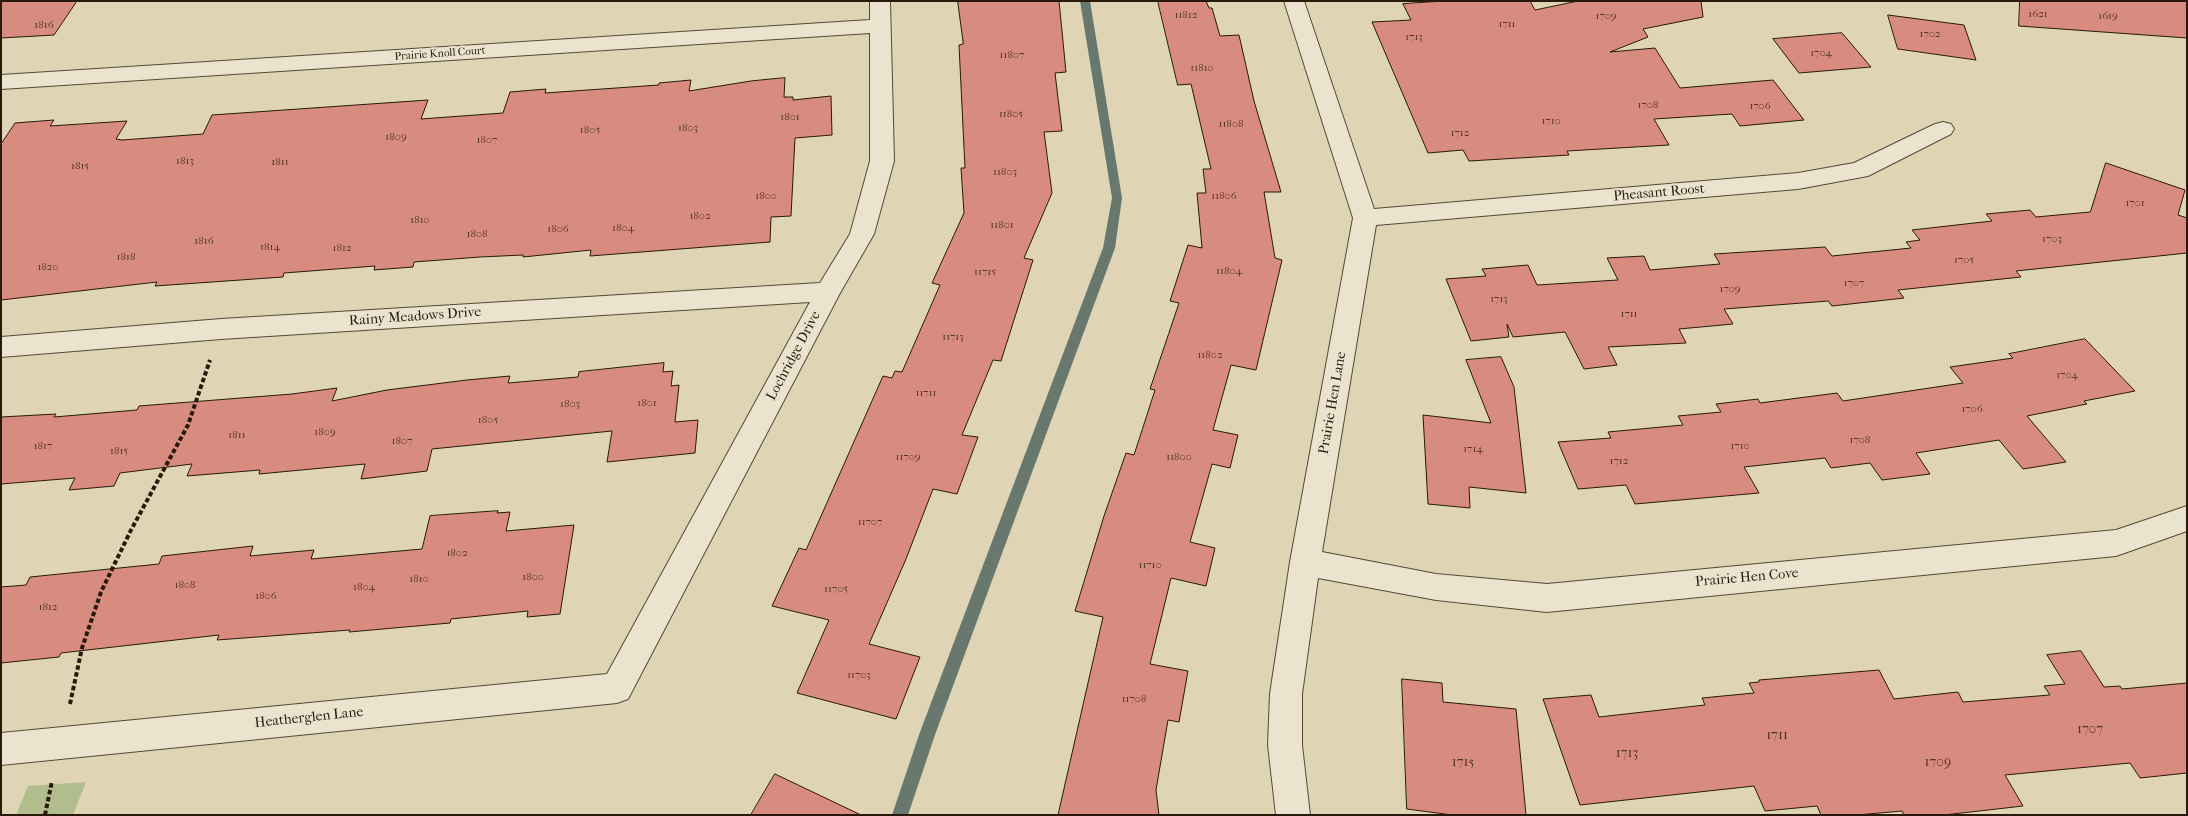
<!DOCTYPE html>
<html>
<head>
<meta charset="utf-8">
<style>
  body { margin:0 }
  #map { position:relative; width:2188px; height:816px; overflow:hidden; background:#dfd5b5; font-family:"IM FELL French Canon",serif }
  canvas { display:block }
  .frame { position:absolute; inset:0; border:2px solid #28190a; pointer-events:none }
</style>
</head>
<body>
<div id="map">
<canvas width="2188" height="816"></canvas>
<div class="frame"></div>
</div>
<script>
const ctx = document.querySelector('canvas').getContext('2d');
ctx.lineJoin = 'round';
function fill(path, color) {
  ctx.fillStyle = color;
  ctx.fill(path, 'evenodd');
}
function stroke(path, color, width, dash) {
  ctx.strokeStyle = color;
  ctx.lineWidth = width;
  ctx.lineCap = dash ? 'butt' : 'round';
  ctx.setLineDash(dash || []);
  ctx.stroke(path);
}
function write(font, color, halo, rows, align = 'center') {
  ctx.font = font + ' "IM FELL French Canon",serif';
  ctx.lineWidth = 4;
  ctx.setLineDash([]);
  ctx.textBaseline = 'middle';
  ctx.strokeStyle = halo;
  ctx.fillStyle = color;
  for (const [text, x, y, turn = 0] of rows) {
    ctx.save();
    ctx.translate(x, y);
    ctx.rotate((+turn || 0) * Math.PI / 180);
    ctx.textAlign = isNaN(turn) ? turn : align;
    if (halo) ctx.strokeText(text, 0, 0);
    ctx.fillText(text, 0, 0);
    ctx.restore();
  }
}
fill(new Path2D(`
  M 86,782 L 73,815 L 16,815 L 28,786 Z`), '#b2bd8d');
fill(new Path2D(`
  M 1080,1 L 1090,1 L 1122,198 L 1115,248 L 936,732 L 908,815 L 892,815 L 920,732 L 1103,248 L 1112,198 Z`), '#69786f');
const building = new Path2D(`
  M 1,1 L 77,1 L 54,35 L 1,38 Z
  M 958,1 L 1059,1 L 1066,72 L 1055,73 L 1062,131 L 1044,132 L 1052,193 L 1024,258 L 1033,260 L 1001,361 L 993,360 L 962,435 L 978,437 L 957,494 L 933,489 L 906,559 L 869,644 L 920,657 L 896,719 L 797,693 L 829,620 L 772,606 L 799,548 L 806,550 L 883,376 L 892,378 L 895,371 L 902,372 L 940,285 L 932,283 L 964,213 L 961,168 L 965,168 L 959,45 L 963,44 Z
  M 1158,1 L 1206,1 L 1209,8 L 1212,8 L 1220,36 L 1239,35 L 1254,101 L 1281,192 L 1264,192 L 1275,258 L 1282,260 L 1256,370 L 1231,365 L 1213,430 L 1238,435 L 1230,468 L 1212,464 L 1190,542 L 1215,548 L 1206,586 L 1171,578 L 1150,664 L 1188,671 L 1179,722 L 1168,720 L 1156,790 L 1159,815 L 1058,815 L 1103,617 L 1075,611 L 1104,516 L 1126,453 L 1134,455 L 1155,390 L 1150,389 L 1179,303 L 1170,301 L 1188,245 L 1202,248 L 1197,193 L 1206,193 L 1203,169 L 1211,169 L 1191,84 L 1178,85 Z
  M 1444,1 L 1530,1 L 1535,10 L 1578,1 L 1701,1 L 1703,17 L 1643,29 L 1648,37 L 1610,52 L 1655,48 L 1680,88 L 1773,80 L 1804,120 L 1740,126 L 1732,114 L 1654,119 L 1669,145 L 1567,151 L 1569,155 L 1469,161 L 1463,150 L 1428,153 L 1372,22 L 1411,20 L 1403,4 Z
  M 2020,1 L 2187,1 L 2187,38 L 2019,26 Z
  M 1888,15 L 1964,25 L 1976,60 L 1898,49 Z
  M 1842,33 L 1871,67 L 1799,73 L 1773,39 Z
  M 785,78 L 784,97 L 793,97 L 793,100 L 831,96 L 832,135 L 795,138 L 791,216 L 771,217 L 770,242 L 590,256 L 591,250 L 523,257 L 523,255 L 480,257 L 414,262 L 413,267 L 374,270 L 375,266 L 284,273 L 283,277 L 155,286 L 157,282 L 1,300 L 1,144 L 15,123 L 54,120 L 50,126 L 127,121 L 116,139 L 122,140 L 203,134 L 212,115 L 428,100 L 421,119 L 503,113 L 510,92 L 546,89 L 545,93 L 659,85 L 659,83 L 691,80 L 689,91 L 751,81 Z
  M 2106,163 L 2185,190 L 2178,215 L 2187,218 L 2187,253 L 2016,271 L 2021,277 L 1898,290 L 1904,298 L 1832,306 L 1828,301 L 1724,309 L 1733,324 L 1679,329 L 1686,343 L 1608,347 L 1617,365 L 1584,369 L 1565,332 L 1513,337 L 1507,324 L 1509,337 L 1471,341 L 1446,279 L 1486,276 L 1482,269 L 1528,265 L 1537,285 L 1618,280 L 1607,258 L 1644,256 L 1650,270 L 1720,264 L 1714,254 L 1825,247 L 1832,256 L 1911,248 L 1906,242 L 1920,240 L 1912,230 L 1992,221 L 1986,214 L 2030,210 L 2036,217 L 2090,212 Z
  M 2085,339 L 2135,391 L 2084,401 L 2087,404 L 2027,416 L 2066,462 L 2023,469 L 1999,440 L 1916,453 L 1930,474 L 1882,480 L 1870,463 L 1831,468 L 1825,458 L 1744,467 L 1759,493 L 1635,504 L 1626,485 L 1578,489 L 1558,442 L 1611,438 L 1608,432 L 1683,425 L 1678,416 L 1721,412 L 1716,404 L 1758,399 L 1760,403 L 1837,393 L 1843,401 L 1963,383 L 1950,367 L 2013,358 L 2009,354 Z
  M 1501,357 L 1514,387 L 1526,493 L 1469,487 L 1470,508 L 1428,504 L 1423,415 L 1491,423 L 1466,360 Z
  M 664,363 L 663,372 L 673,371 L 671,386 L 679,385 L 675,422 L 698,420 L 695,453 L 607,462 L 612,431 L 432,449 L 427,471 L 361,479 L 365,464 L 259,474 L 260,470 L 187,476 L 192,464 L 120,473 L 114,486 L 69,490 L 75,478 L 1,484 L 1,417 L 56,414 L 54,417 L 137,410 L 139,406 L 292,394 L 337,388 L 332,401 L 387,390 L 467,380 L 510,376 L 508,383 L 578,377 L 579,372 Z
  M 498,511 L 497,513 L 510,512 L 506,531 L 574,525 L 560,614 L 527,617 L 528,611 L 451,619 L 450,623 L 349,632 L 350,630 L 217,640 L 219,635 L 61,653 L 59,657 L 1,663 L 1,587 L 26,585 L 30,577 L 159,564 L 162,556 L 253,546 L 250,556 L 314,550 L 311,559 L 422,549 L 430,516 Z
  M 2081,651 L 2104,687 L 2120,686 L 2122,689 L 2187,683 L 2187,773 L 2140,778 L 2130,763 L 2005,775 L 2023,806 L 1944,815 L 1904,815 L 1902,811 L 1857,815 L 1821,815 L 1817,806 L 1765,811 L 1754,786 L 1580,805 L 1543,699 L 1591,695 L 1599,717 L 1705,705 L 1702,698 L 1754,693 L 1749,683 L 1759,682 L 1759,680 L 1879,670 L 1894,699 L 1958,692 L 1963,702 L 2050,695 L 2044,686 L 2065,684 L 2047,655 Z
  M 1402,679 L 1442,683 L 1443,702 L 1516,709 L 1526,815 L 1452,815 L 1407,809 Z
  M 775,774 L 861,815 L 751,815 Z`);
fill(building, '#d88b7f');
stroke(building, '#28190a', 1);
const minor = new Path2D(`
  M 870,1 L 890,1 L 894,161 L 874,234 L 840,293 L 628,699 L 617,703 L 1,765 L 1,733 L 607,674 L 810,302 L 221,339 L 1,357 L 1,337 L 221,319 L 820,283 L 850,234 L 870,161 L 870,33 L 1,89 L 1,75 L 870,20 Z
  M 1284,1 L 1304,1 L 1374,209 L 1798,173 L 1854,163 L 1935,124 L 1943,122 L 1951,124 L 1954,129 L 1951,134 L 1868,176 L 1798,189 L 1376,225 L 1322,552 L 1436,574 L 1547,584 L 2116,530 L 2187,506 L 2187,531 L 2116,556 L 1547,612 L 1436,600 L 1318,578 L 1302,694 L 1302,745 L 1310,815 L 1276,815 L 1268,745 L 1270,694 L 1290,562 L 1353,218 Z`);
stroke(minor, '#564835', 2);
stroke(new Path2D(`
  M 70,704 L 82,648 L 101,592 L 131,530 L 188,425 L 210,360
  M 45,815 L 52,781`), '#28190a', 4, [4.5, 2.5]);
fill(minor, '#eae4cf');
write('11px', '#543627', null, [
  ["1621",2038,14],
  ["11812",1186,15],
  ["1709",1606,16],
  ["1619",2108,16],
  ["1711",1507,24],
  ["1816",44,25],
  ["1702",1930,34],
  ["1713",1414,37],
  ["1704",1821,53],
  ["11807",1012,55],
  ["11810",1202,68],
  ["1708",1648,105],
  ["1706",1760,106],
  ["11805",1011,114],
  ["1801",790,117],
  ["1710",1551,121],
  ["11808",1231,124],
  ["1803",688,128],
  ["1805",590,130],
  ["1712",1460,133],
  ["1809",396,137],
  ["1807",487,140],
  ["1813",185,161],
  ["1811",280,162],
  ["1815",80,166],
  ["11803",1005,172],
  ["1800",766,196],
  ["11806",1224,196],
  ["1701",2135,203],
  ["1802",700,216],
  ["1810",420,220],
  ["11801",1002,225],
  ["1804",623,228],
  ["1806",558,229],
  ["1808",477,234],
  ["1703",2052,239],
  ["1816",204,241],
  ["1814",270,247],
  ["1812",342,248],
  ["1818",126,257],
  ["1705",1964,260],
  ["1820",48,267],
  ["11804",1229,271],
  ["11715",985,272],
  ["1707",1854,283],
  ["1709",1730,289],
  ["1713",1499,299],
  ["1711",1629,314],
  ["11713",953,337],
  ["11802",1210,355],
  ["1704",2067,375],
  ["11711",926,393],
  ["1801",647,403],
  ["1803",570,404],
  ["1706",1972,409],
  ["1805",488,420],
  ["1809",325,432],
  ["1811",237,435],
  ["1708",1860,440],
  ["1807",402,441],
  ["1817",43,446],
  ["1710",1740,446],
  ["1714",1473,449],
  ["1815",119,451],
  ["11709",908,457],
  ["11800",1179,457],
  ["1712",1619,461],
  ["11707",870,522],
  ["1802",457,553],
  ["11710",1150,565],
  ["1800",533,577],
  ["1810",419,579],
  ["1808",185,585],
  ["1804",364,587],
  ["11705",836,589],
  ["1806",266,596],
  ["1812",48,607],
  ["11703",859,675],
  ["11708",1134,699]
]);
write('11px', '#28190a', '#eae4cf', [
  ["Prairie Knoll Court",440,54,-4]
]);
write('14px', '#28190a', '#eae4cf', [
  ["Pheasant Roost",1659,193,-5],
  ["Rainy Meadows Drive",415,317,-4],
  ["Lochridge Drive",794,356,-62],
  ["Prairie Hen Lane",1333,403,-80],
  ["Prairie Hen Cove",1747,578,-5],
  ["Heatherglen Lane",309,718,-6]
]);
write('14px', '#543627', null, [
  ["1707",2090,730],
  ["1711",1777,736],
  ["1713",1627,754],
  ["1715",1463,763],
  ["1709",1938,763]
]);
</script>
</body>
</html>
